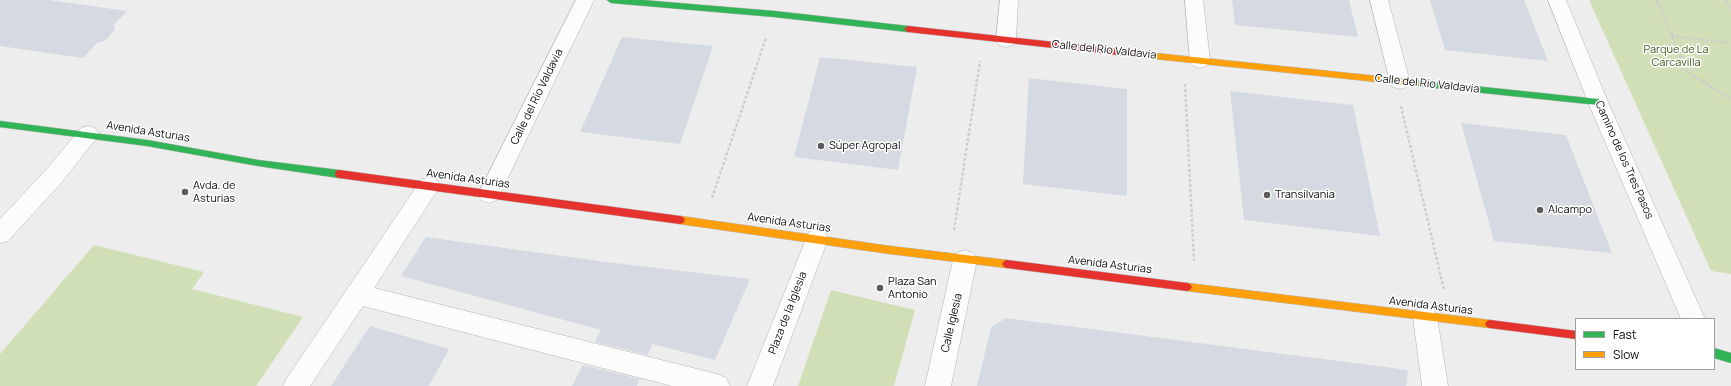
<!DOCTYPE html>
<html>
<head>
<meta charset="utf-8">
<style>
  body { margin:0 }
  #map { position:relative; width:1731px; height:386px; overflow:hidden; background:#ededed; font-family:Manrope,sans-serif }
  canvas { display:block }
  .legend { position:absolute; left:1575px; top:318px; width:140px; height:52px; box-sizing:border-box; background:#fff; border:1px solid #9e9e9e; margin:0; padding:5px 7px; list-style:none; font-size:12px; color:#0d0d0d }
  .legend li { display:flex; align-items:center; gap:8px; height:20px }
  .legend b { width:20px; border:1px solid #9e9e9e }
</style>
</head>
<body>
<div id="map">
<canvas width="1731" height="386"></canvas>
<ul class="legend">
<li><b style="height:5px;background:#30b455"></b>Fast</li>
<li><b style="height:5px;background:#ff9f0a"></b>Slow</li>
</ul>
</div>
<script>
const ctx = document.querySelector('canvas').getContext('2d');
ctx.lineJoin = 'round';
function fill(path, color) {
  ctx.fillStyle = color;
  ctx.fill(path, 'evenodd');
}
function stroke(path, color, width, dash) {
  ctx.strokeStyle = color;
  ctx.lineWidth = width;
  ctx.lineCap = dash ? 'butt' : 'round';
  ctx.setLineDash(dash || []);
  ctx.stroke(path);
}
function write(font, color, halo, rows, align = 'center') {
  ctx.font = font + ' Manrope,sans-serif';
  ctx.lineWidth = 3;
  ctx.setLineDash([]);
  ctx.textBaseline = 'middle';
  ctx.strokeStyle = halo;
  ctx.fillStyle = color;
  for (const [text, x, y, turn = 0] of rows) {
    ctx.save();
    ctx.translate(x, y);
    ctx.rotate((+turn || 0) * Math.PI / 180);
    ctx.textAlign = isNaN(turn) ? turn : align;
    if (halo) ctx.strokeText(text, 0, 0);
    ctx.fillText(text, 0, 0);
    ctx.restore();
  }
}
fill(new Path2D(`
  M 1589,0 L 1731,0 L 1731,274 L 1711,271 Z
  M 94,245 L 204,272 L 192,289 L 303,317 L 256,386 L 0,386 L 0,354 Z
  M 831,290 L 915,310 L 894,386 L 798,386 Z`), '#d1dfb6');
fill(new Path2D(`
  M 0,0 L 49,0 L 127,11 L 114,25 L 115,29 L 106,40 L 97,43 L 83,58 L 0,46 Z
  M 1232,0 L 1349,0 L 1358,37 L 1235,25 Z
  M 1430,0 L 1524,0 L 1548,61 L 1445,50 Z
  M 622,37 L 713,46 L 680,144 L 580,132 Z
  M 820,57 L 917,67 L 898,170 L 794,157 Z
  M 1029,78 L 1127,89 L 1127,196 L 1023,184 Z
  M 1230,91 L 1353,105 L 1380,236 L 1244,220 Z
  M 1461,123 L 1566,135 L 1612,253 L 1494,241 Z
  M 426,237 L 598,261 L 750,279 L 715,360 L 652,344 L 648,355 L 595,342 L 601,330 L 401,276 Z
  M 1006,318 L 1408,370 L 1406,386 L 977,386 L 991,327 Z
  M 370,326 L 449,349 L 429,386 L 331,386 Z
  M 583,365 L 640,379 L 637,386 L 572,386 Z`), '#d5dae2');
const street = new Path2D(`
  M 576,0 L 594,0 L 497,200 L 489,203 L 481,200 L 478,194 Z
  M 1000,0 L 1018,0 L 1016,40 L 1013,45 L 1006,47 L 999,45 L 996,40 Z
  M 1185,0 L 1203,0 L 1210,61 L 1207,66 L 1200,68 L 1193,66 L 1190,61 Z
  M 1370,0 L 1388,0 L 1410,82 L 1407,87 L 1400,89 L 1393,87 L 1390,82 Z
  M 1548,0 L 1566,0 L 1608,102 L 1705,319 L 1681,319 L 1588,102 Z
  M 88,126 L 95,128 L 99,134 L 95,140 L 61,183 L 8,241 L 0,243 L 0,219 L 45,171 L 81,128 Z
  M 429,177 L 437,180 L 440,186 L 374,288 L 717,374 L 726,378 L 730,386 L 672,386 L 363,306 L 310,386 L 283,386 L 287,378 L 421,180 Z
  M 817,229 L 825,232 L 828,239 L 773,386 L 747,386 L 806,239 L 809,232 Z
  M 965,250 L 973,253 L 977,260 L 951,386 L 925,386 L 953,260 L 957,253 Z
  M 1425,306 L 1434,309 L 1437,317 L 1448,386 L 1422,386 L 1413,317 L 1416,309 Z`);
const fast = new Path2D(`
  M 607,0 L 642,0 L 774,11 L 908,26 L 912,29 L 908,32 L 774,17 L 611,3 Z
  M 1416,80 L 1598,99 L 1602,102 L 1598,105 L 1416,86 L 1412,83 Z
  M 0,121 L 147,140 L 258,160 L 339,170 L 342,171 L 343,174 L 342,177 L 339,178 L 258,166 L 147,146 L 0,127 Z
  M 1714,348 L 1731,353 L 1731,363 L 1714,358 Z`);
const slow = new Path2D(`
  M 1145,52 L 1416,80 L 1420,83 L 1416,86 L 1145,58 L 1141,55 Z
  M 680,216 L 890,246 L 1007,260 L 1010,261 L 1012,264 L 1010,267 L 1007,268 L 890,254 L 680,224 L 677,223 L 675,220 L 677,217 Z
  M 1187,283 L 1490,320 L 1493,321 L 1495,324 L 1493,327 L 1490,328 L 1187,291 L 1184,290 L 1182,287 L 1184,284 Z`);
const jam = new Path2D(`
  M 908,26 L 1145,52 L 1149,55 L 1145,58 L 908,32 L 904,29 Z
  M 339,170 L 680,216 L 683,217 L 685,220 L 683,223 L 680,224 L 339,178 L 336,177 L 335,174 L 336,171 Z
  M 1007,260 L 1187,283 L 1190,284 L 1192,287 L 1190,290 L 1187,291 L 1007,268 L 1004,267 L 1002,264 L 1004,261 Z
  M 1490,320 L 1576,331 L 1576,339 L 1490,328 L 1487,327 L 1485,324 L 1487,321 Z`);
stroke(street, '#b3b3b4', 1);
stroke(fast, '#b3b3b4', 1);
stroke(slow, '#b3b3b4', 1);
stroke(jam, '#b3b3b4', 1);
stroke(new Path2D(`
  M 1657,0 L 1687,72 L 1731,99
  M 1726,0 L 1731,10
  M 1671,36 L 1731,43
  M 1185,84 L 1194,261
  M 1401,106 L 1444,290
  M 712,198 L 766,38
  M 954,230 L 980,61`), '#cecece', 2.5, [3, 2]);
fill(street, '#fcfcfc');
fill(fast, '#30b455');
fill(slow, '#ff9f0a');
fill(jam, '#e5322d');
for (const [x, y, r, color] of [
  [821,146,4,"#5b5b5b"],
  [185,192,4,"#5b5b5b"],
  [1267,195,4,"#5b5b5b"],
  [1540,210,4,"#5b5b5b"],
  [880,288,4,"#5b5b5b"]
]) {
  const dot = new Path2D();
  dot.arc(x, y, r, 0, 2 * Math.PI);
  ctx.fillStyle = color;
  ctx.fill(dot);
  stroke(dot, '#fff', 1.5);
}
write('11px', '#0d0d0d', '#fff', [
  ["Calle del Río Valdavia",1104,50,6],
  ["Calle del Río Valdavia",1427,84,6],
  ["Calle del Río Valdavia",537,97,-64],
  ["Avenida Asturias",148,132,9],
  ["Camino de los Tres Pasos",1624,160,66],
  ["Avenida Asturias",468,179,8],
  ["Avenida Asturias",789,223,8],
  ["Avenida Asturias",1110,265,7],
  ["Avenida Asturias",1431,306,7],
  ["Plaza de la Iglesia",788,313,-69],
  ["Calle Iglesia",952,323,-77]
]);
write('11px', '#4a5c20', '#fff', [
  ["Parque de La",1676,50],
  ["Carcavilla",1676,63]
]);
write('11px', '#0d0d0d', '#fff', [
  ["Súper Agropal",829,146],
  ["Avda. de",193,186],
  ["Asturias",193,199],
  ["Transilvania",1275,195],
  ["Alcampo",1548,210],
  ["Plaza San",888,282],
  ["Antonio",888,295]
], 'left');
</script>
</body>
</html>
